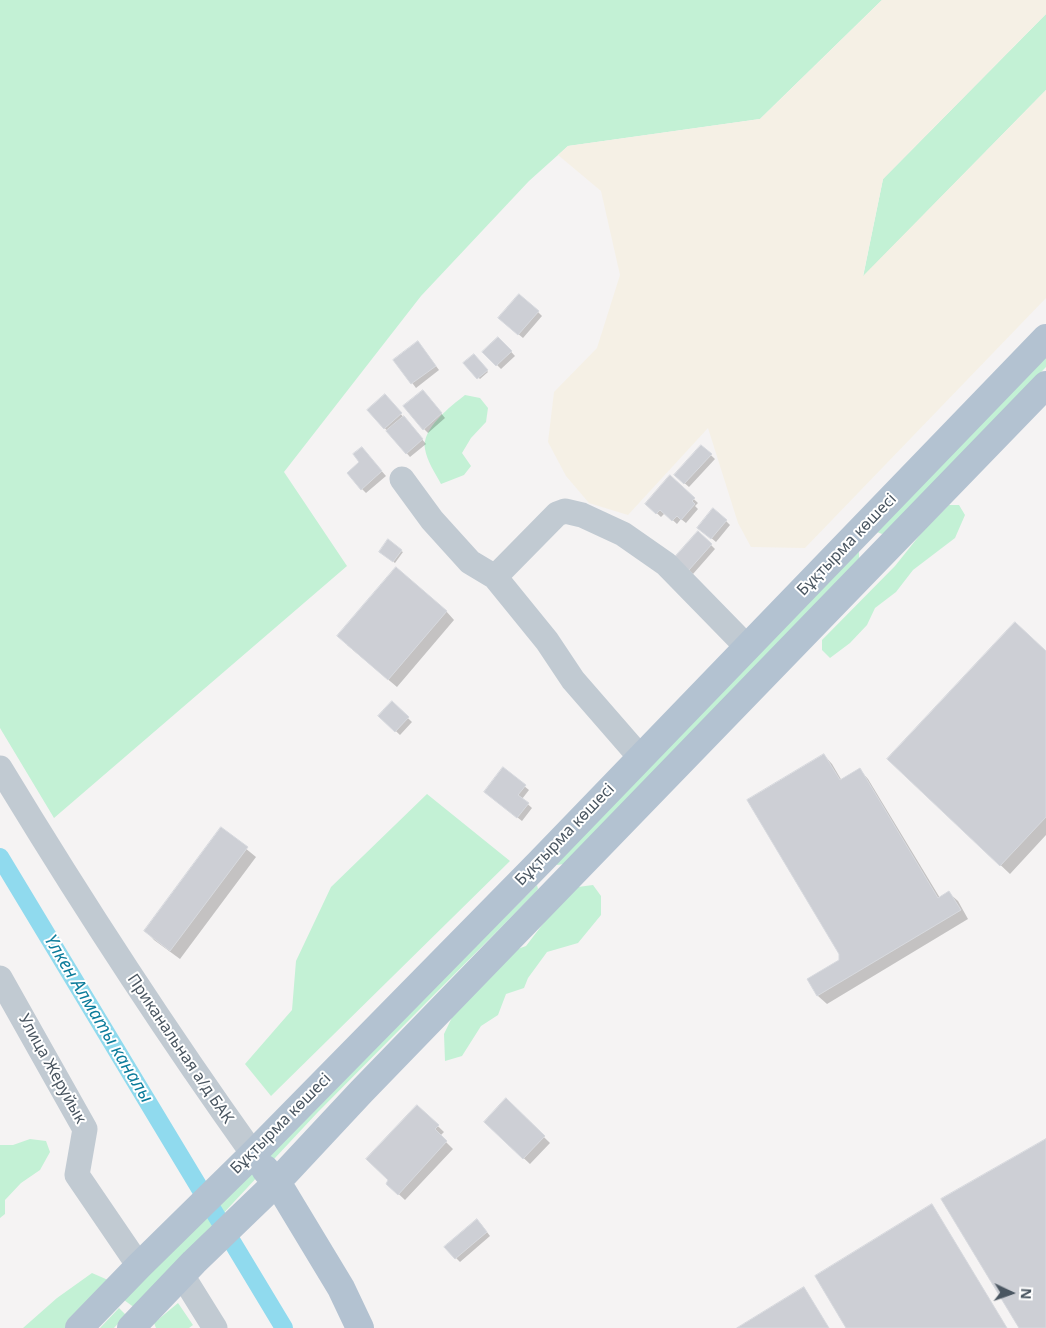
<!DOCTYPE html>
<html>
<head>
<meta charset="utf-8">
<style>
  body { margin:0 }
  #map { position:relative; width:1046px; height:1328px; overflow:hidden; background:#f5f3f3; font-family:"Noto Sans",sans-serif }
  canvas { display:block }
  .north { position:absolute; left:986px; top:1268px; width:50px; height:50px; -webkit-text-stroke:4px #fff; paint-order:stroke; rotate:93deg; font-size:14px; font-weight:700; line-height:20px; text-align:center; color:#4a5661 }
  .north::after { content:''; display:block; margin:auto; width:18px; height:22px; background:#4a5661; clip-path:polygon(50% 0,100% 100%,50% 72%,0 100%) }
</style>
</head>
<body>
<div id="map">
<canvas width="1046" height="1328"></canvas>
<div class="north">N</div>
</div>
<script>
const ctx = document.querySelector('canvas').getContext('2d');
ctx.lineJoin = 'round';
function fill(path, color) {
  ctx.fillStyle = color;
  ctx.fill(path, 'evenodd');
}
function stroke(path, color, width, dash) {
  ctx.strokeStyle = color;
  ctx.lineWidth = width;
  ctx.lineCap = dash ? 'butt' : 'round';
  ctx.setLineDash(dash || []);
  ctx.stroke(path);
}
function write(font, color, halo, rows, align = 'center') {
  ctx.font = font + ' "Noto Sans",sans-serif';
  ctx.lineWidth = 4;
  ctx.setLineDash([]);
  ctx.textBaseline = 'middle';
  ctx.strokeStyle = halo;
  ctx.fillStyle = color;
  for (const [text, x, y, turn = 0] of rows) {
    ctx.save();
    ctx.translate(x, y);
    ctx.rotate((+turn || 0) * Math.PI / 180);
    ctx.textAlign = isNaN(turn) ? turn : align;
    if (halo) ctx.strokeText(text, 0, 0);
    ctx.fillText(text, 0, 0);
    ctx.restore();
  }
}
fill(new Path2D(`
  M 0,0 L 882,0 L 760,119 L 568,146 L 529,181 L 421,296 L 284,472 L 347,566 L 54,818 L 0,728 Z
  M 1046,14 L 1046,90 L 863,277 L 883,179 Z
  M 1046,351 L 1046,367 L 886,532 L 882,534 L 877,532 Z
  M 465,395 L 480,398 L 488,408 L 486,422 L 471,438 L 462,453 L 471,466 L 464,475 L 441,484 C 435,473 427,461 425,449 C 421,429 451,406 465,395 Z
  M 949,505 L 959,505 L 965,515 L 955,538 L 913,570 L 896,592 L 875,608 L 867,625 L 850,643 L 830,658 L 822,650 L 822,640 L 895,566 L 923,531 Z
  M 856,551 L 859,552 L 859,559 L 564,864 L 557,865 L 556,862 Z
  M 427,794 L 510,861 L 271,1096 L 245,1064 L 292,1010 L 296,961 L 331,887 Z
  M 537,885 L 538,889 L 534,894 L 317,1113 L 135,1308 L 124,1300 Z
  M 593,885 L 601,896 L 601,915 L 578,943 L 547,952 L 528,978 L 524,988 L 506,994 L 498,1015 L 481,1026 L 462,1056 L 445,1061 L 444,1034 L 458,1005 L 512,951 L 526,946 L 549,916 L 578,887 Z
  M 30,1139 L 46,1141 L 50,1152 L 40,1170 L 21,1183 L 5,1200 L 5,1214 L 0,1218 L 0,1145 L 13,1145 Z
  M 92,1273 L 108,1280 L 73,1328 L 23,1328 L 57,1298 Z
  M 178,1303 L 193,1325 L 189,1328 L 156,1328 L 154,1323 Z
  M 119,1308 L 126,1315 L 114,1328 L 100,1328 Z`), '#c3f1d5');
fill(new Path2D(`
  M 882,0 L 1046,0 L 1046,14 L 883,179 L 863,276 L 1046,90 L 1046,298 L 805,548 L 751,547 L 738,523 L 708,428 L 628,515 L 589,503 L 566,476 L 548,442 L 554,392 L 597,348 L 620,275 L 601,191 L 558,155 L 568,146 L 760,119 Z`), '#f5f0e5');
fill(new Path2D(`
  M 538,312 L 542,316 L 523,338 L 504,322 Z
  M 498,338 L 515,356 L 501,369 L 484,352 Z
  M 422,347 L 439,370 L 416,388 L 395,360 Z
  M 474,356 L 488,372 L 480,379 L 465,364 Z
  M 427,396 L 445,418 L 428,433 L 424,429 Z
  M 389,400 L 426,444 L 410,457 L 369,410 Z
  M 701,446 L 715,459 L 689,487 L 675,475 Z
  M 365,452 L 386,476 L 366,493 L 362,489 L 361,463 Z
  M 670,477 L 698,503 L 695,506 L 698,509 L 686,523 L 681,519 L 677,524 L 665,513 L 661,517 L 647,504 Z
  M 726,521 L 730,525 L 716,542 L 703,531 Z
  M 711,545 L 715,549 L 693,574 L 680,562 Z
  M 401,551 L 403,552 L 395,563 L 382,553 Z
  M 446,611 L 454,620 L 397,687 L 347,645 Z
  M 1046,653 L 1046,835 L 1010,874 L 897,767 Z
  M 392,703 L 412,722 L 400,735 L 380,716 Z
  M 824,755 L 832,764 L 842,781 L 860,770 L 868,779 L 940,898 L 949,893 L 958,901 L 968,919 L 827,1004 L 818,996 L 809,979 L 840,961 Z
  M 503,769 L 529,790 L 522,799 L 532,808 L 522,821 L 489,795 Z
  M 222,829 L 256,857 L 180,959 L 154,940 L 146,931 Z
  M 506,1100 L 550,1143 L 530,1164 L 485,1122 Z
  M 417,1106 L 444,1132 L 440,1136 L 453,1149 L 405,1200 L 388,1184 Z
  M 481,1224 L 490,1236 L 460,1262 L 456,1258 Z`), '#0003');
stroke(new Path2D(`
  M 0,857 L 284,1328`), '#90daee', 18);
const building = new Path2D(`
  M 519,294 L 539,311 L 518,335 L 498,318 Z
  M 498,337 L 512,351 L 496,366 L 482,352 Z
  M 418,341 L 436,366 L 411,384 L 393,360 Z
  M 474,354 L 488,370 L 477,379 L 463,363 Z
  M 423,390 L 442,413 L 423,430 L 403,406 Z
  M 385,394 L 402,413 L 384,429 L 367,410 Z
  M 404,416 L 423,439 L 406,454 L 386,431 Z
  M 701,445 L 712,454 L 684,484 L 674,475 Z
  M 362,447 L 382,471 L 361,490 L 347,473 L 359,462 L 353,454 Z
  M 670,475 L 695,498 L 692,501 L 695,504 L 681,520 L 677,516 L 672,521 L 660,510 L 656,514 L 645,504 Z
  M 713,508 L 727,520 L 711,539 L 697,528 Z
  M 698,531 L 712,544 L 689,570 L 674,558 Z
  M 388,539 L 402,550 L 393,562 L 379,552 Z
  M 396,567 L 447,611 L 388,680 L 337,636 Z
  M 1015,622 L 1046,651 L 1046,817 L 1000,866 L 887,759 Z
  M 392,701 L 409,717 L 395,732 L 378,716 Z
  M 824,754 L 840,780 L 860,768 L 938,898 L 949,891 L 961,910 L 817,996 L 807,979 L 839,960 L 839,954 L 747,800 Z
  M 503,767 L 526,785 L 518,795 L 529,803 L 517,818 L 484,792 Z
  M 221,827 L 248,847 L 170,951 L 144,931 Z
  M 506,1098 L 545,1136 L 523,1159 L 484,1122 Z
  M 417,1105 L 439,1125 L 435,1129 L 447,1141 L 398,1195 L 386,1184 L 388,1180 L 366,1159 Z
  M 1046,1139 L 1046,1328 L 1019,1328 L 941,1199 Z
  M 932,1204 L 1007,1328 L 846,1328 L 815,1276 Z
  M 477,1219 L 487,1232 L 455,1259 L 444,1247 Z
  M 804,1287 L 829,1328 L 737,1328 Z`);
fill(building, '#cdcfd5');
stroke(building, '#d7d9de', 1);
stroke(new Path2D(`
  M 402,479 L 432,520 L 470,562 L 495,577 L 557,514 L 565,511 L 582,515 L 623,534 L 666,564 L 748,648
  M 495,577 L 547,641 L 573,680 L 640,757
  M 0,768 C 80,900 163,1028 253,1154
  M 0,978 L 85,1129 L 77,1175 L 139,1266
  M 182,1275 L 215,1328`), '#c1cad2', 25);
stroke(new Path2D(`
  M 265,1169 L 283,1192 L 341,1288 L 360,1328
  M 79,1328 L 139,1266 L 253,1154 L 540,862 L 1046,338
  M 131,1328 L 194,1262 L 276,1183 L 361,1092 L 1046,385`), '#b3c2d1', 28);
write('16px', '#4a5661', '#fff', [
  ["Бұқтырма көшесі",847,545,-46],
  ["Бұқтырма көшесі",565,835,-46],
  ["Приканальная а/д БАК",180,1049,56],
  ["Улица Жеруйык",52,1069,61],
  ["Бұқтырма көшесі",281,1124,-45]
]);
write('italic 18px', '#0c7c9b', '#fff', [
  ["Үлкен Алматы каналы",98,1019,59]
]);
</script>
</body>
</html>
